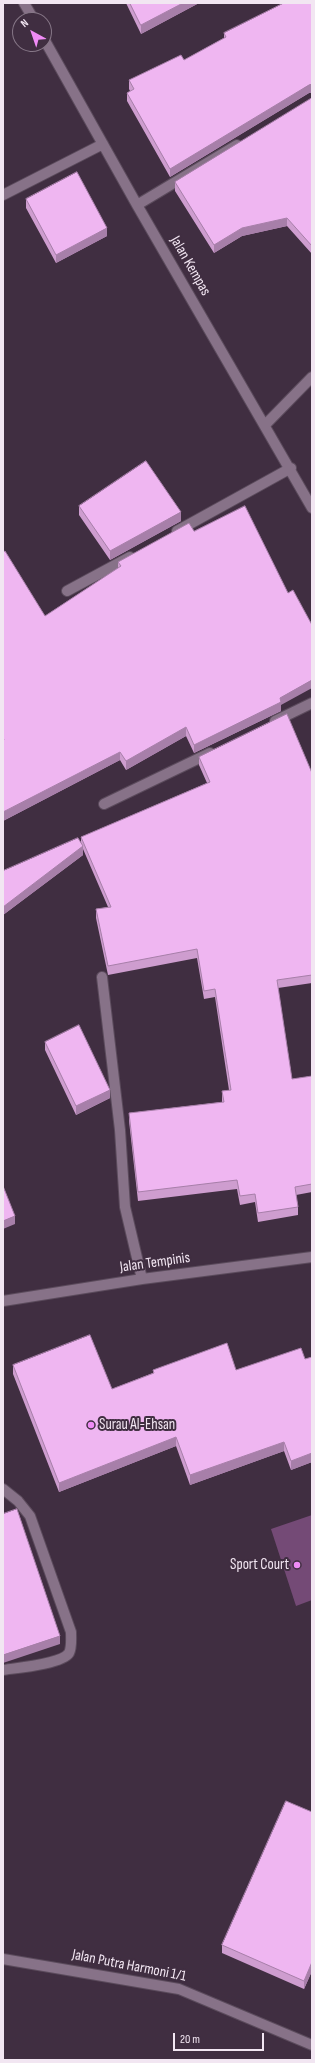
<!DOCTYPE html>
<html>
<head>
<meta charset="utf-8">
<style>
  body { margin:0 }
  #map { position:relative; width:315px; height:2063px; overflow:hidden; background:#402e41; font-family:"Sofia Sans Condensed",sans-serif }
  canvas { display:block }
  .frame { position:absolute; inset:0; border:4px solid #f2e6f2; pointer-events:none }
  .north { position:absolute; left:12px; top:12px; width:40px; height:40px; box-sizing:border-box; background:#402e41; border:1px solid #877888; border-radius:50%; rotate:320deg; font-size:11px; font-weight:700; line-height:16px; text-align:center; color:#f2e6f2 }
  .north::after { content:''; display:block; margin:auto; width:14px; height:18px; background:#f08bf6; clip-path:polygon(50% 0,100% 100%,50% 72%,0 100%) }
  .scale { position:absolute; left:173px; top:2033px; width:91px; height:18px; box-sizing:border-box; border:2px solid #f2e6f2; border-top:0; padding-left:5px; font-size:12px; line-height:14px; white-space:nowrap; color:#f2e6f2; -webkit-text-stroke:3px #402e41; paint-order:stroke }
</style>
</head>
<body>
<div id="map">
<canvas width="315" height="2063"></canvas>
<div class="frame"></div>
<div class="north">N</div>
<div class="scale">20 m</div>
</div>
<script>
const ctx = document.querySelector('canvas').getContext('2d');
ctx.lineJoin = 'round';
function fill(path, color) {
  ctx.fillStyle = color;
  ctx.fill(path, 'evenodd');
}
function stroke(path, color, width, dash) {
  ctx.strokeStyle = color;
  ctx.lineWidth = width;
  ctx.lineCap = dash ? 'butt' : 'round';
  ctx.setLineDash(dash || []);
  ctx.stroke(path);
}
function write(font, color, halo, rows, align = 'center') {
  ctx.font = font + ' "Sofia Sans Condensed",sans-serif';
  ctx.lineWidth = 4;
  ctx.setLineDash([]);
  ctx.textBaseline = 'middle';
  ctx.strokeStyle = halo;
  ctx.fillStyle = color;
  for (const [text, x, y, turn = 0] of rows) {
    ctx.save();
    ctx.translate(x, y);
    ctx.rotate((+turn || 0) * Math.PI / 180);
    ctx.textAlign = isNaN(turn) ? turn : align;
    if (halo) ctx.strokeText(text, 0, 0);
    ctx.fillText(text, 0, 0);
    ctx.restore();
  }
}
fill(new Path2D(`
  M 312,1515 L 312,1600 L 296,1606 L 271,1529 Z`), '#744a76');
const minor = new Path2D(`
  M 24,3 L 34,20
  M 44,39 L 137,205 L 312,508
  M 3,195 L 103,144
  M 137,205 L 237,145
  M 265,425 L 312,377
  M 177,531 L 291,468
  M 67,591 L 130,557
  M 275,721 L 312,703
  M 104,804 L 210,753
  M 102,977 L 120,1130 L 125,1207 L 142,1279
  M 3,1301 L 142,1279 L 312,1257
  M 3,1489 L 18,1501 L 30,1516 L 71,1632 C 71,1639 72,1647 69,1653 C 62,1664 16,1668 3,1670
  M 3,1959 L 179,1989 L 312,2045`);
stroke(minor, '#5b4b5c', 12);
stroke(minor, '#877288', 10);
fill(new Path2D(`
  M 126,3 L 199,3 L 141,34 Z
  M 224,33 L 309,93 L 170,177 L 127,101 L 127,93 L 130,91 L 129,89 L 129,80 L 184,60 L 224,38 Z
  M 312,98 L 312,254 L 287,226 L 242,236 L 214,253 L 175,191 L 175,182 Z
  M 26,199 L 107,236 L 56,263 L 26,208 Z
  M 79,506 L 181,521 L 110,560 L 79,515 Z
  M 3,552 L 45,616 L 118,568 L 118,562 L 281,705 L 281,711 L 194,753 L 186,736 L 126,770 L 120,760 L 3,821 Z
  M 199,757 L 312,773 L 312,983 L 278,988 L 292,1079 L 312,1076 L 312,1192 L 296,1195 L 298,1207 L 298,1215 L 258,1222 L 255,1202 L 240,1205 L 237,1189 L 138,1201 L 129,1121 L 129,1113 L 222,1102 L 222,1091 L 229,1090 L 215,997 L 204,999 L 197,958 L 108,975 L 96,918 L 96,909 L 108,907 L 83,849 L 83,855 L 3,915 L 3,871 L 81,844 L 81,837 L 207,783 L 199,765 Z
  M 45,1042 L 110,1098 L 76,1115 L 45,1050 Z
  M 312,1357 L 312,1462 L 291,1470 L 284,1451 L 190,1485 L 176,1446 L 59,1492 L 13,1374 L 13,1365 L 112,1389 L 153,1373 L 153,1370 L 236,1370 L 305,1359 Z
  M 312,1812 L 312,1971 L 304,1989 L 222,1953 L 222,1945 Z`), '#ce9dcf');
fill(new Path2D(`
  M 183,3 L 199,3 L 141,34 L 141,25 Z
  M 312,84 L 312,93 L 309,93 L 170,177 L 170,169 L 309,85 Z
  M 287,218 L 287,226 L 242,236 L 214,253 L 214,245 L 242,228 Z
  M 107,228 L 107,236 L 56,263 L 56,255 Z
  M 181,512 L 181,521 L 110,560 L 110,551 Z
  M 312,680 L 312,688 L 281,705 L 281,711 L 194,753 L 194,745 Z
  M 186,727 L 186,736 L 126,770 L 126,761 Z
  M 120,752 L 120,760 L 3,821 L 3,812 Z
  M 83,846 L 83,855 L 3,915 L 3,907 Z
  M 110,1090 L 110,1098 L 76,1115 L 76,1106 Z
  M 15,1216 L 15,1224 L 3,1229 L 3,1221 Z
  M 176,1437 L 176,1446 L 59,1492 L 59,1483 Z
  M 284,1442 L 284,1451 L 190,1485 L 190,1475 Z
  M 312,1453 L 312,1462 L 291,1470 L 291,1461 Z
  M 60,1636 L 60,1644 L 3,1663 L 3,1655 Z
  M 312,1962 L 312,1971 L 304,1989 L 304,1981 Z`), '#a77fa9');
const building = new Path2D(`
  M 130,3 L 183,3 L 141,25 Z
  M 284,3 L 312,3 L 312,84 L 309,85 L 170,169 L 127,93 L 134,89 L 129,80 L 181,55 L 184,60 L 226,37 L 224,33 Z
  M 312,98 L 312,246 L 287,218 L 242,228 L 214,245 L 175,182 Z
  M 77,172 L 107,228 L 56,255 L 26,199 Z
  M 146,461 L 181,512 L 110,551 L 79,506 Z
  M 245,506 L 288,593 L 293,590 L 312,625 L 312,680 L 280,698 L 281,702 L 194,745 L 186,727 L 126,761 L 120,752 L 3,812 L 3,740 L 4,740 L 3,738 L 3,552 L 5,551 L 45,616 L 121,566 L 118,562 L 189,523 L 194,531 Z
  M 287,714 L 312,773 L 312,975 L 277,980 L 292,1079 L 312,1076 L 312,1184 L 295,1187 L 298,1207 L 258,1213 L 255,1194 L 240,1196 L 237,1180 L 138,1192 L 129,1113 L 224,1102 L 222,1091 L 231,1090 L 215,989 L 204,991 L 197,949 L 108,966 L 96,909 L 111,907 L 81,837 L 210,782 L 199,757 Z
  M 78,838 L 83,846 L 3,907 L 3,871 Z
  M 79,1025 L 110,1090 L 76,1106 L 45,1042 Z
  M 3,1186 L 15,1216 L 3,1221 Z
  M 90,1335 L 112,1389 L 154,1373 L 153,1370 L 227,1343 L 236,1370 L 301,1348 L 305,1359 L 312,1357 L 312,1453 L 291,1461 L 284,1442 L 190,1475 L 176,1437 L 59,1483 L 13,1365 Z
  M 17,1509 L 60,1636 L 3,1655 L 3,1514 Z
  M 286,1801 L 312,1812 L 312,1962 L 304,1981 L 222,1945 Z`);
fill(building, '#efb6f1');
stroke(building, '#a77fa9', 1);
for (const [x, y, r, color] of [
  [91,1425,4,"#f08bf6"],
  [297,1565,4,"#f08bf6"]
]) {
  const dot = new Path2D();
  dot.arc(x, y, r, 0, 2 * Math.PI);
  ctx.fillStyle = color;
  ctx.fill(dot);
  stroke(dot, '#402e41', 1.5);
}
write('15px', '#f2e6f2', '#402e41', [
  ["Jalan Kempas",190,266,60],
  ["Jalan Tempinis",155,1263,-8],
  ["Jalan Putra Harmoni 1/1",129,1966,11]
]);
write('15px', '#f2e6f2', '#402e41', [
  ["Surau Al-Ehsan",99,1425],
  ["Sport Court",289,1565,"right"]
], 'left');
</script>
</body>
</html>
